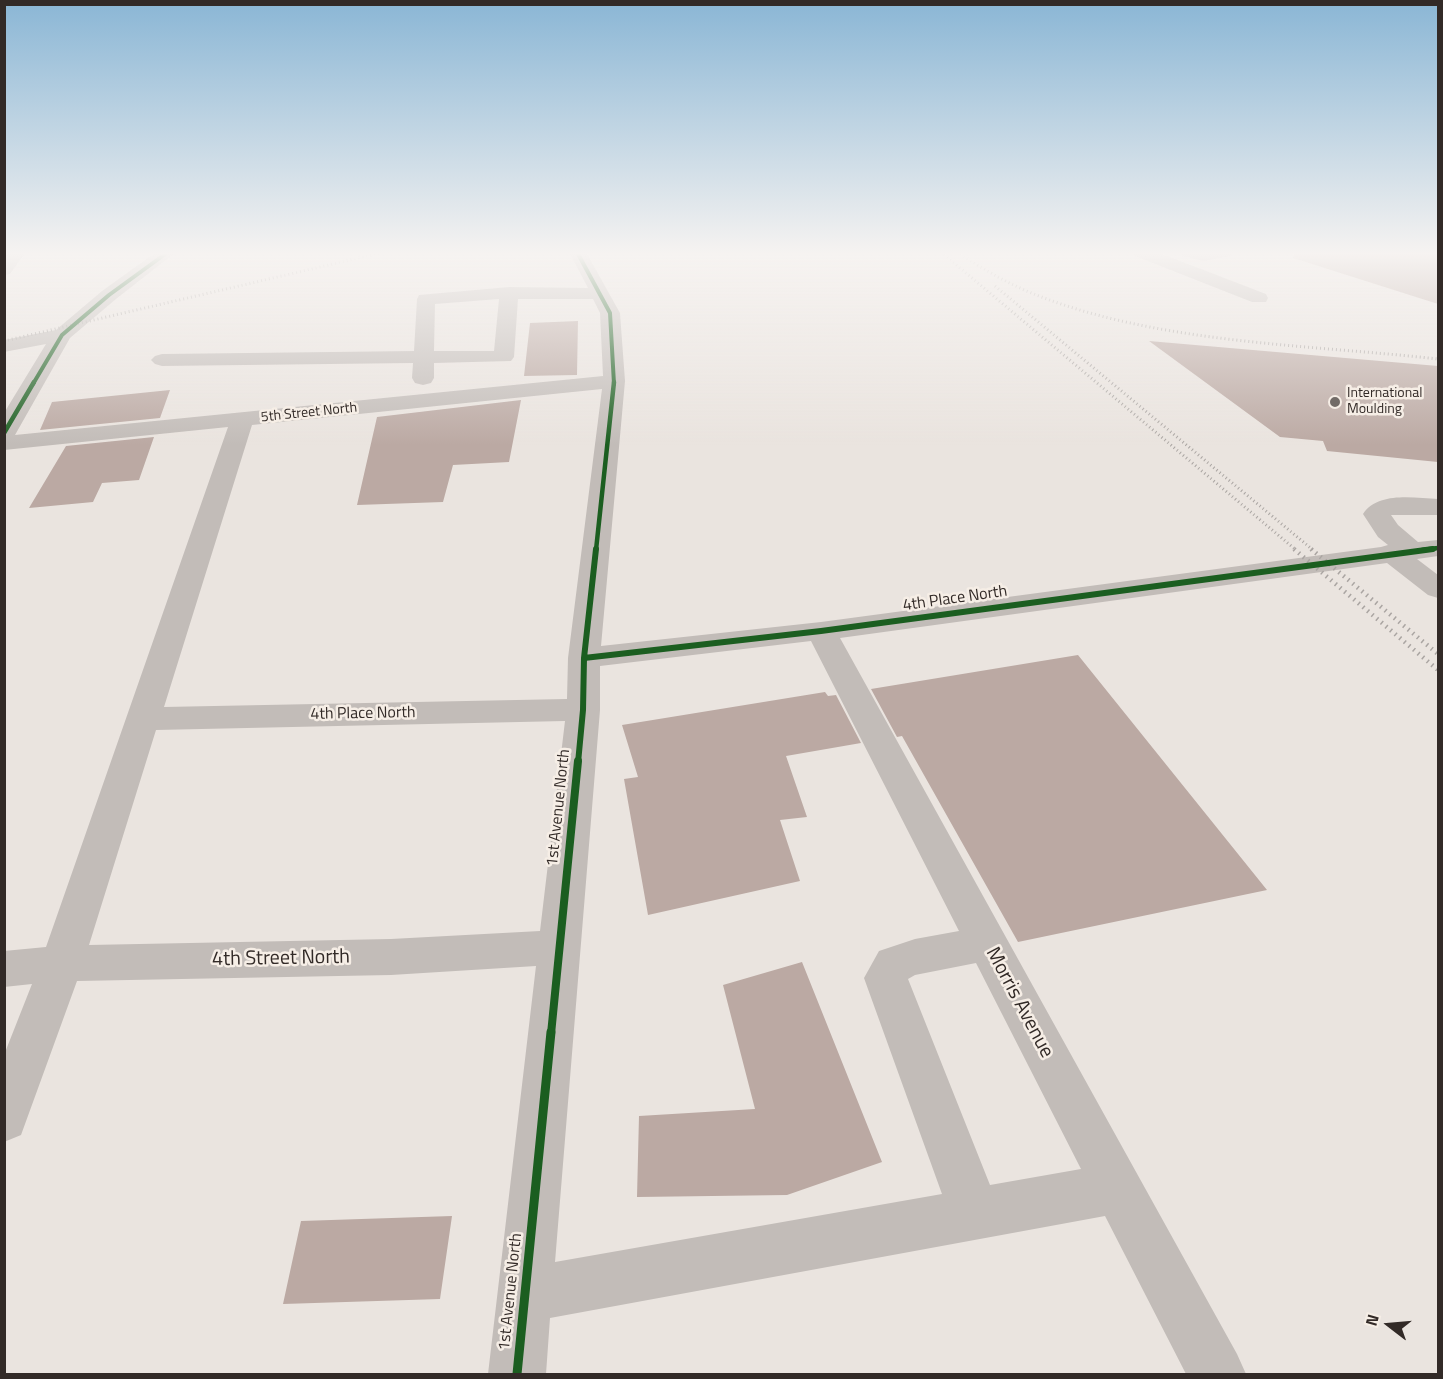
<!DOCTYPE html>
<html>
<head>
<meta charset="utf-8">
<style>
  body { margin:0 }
  #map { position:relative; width:1443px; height:1379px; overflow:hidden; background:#eae4df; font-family:"Titillium Web",sans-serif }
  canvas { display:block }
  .frame { position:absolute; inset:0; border:6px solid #322a27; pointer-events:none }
  .north { position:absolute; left:1359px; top:1295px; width:60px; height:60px; -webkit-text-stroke:4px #f6eee6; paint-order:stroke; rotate:286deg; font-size:16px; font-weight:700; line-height:24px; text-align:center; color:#322a27 }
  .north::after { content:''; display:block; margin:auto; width:21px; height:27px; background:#322a27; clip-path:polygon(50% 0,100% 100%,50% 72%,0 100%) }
</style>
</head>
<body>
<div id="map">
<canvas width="1443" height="1379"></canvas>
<div class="frame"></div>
<div class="north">N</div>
</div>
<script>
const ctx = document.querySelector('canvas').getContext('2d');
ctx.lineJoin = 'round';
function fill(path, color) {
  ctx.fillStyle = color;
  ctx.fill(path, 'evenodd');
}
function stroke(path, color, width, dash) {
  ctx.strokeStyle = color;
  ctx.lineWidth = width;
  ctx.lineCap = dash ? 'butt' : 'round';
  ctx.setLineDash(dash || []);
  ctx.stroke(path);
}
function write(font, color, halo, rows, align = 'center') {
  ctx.font = font + ' "Titillium Web",sans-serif';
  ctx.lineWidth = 5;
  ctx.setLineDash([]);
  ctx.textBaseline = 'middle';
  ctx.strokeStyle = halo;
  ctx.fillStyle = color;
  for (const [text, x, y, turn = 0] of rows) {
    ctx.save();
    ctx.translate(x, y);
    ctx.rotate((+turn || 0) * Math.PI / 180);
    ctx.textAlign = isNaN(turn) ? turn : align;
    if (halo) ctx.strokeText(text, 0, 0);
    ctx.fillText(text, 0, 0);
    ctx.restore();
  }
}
fill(new Path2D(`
  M 1294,252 L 1438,252 L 1438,304 L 1293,258 Z
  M 578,321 L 577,375 L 524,376 L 530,323 Z
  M 1149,341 L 1438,366 L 1438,462 L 1327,451 L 1323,441 L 1280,437 Z
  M 170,390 L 160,418 L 40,430 L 52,402 Z
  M 521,400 L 509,462 L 453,465 L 443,502 L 357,505 L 377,417 Z
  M 154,437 L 139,480 L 102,483 L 93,502 L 29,508 L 66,446 Z
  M 1078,655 L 1267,890 L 1018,942 L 902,736 L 897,737 L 871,689 Z
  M 825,692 L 828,696 L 836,695 L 861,743 L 786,756 L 807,817 L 780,820 L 800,881 L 648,915 L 624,779 L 638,777 L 622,725 Z
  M 802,962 L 882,1162 L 787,1195 L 637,1197 L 639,1116 L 755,1109 L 723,985 Z
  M 452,1216 L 440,1299 L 283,1304 L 301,1221 Z`), '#bba9a3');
fill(new Path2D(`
  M 9,252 L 26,252 L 10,274 L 4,275 L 4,258 Z
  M 156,252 L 176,252 L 116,299 L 70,338 L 15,435 L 603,376 L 600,313 L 593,299 L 518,299 L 514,357 L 511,361 L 434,363 L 434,378 L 431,383 L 423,385 L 415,383 L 412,378 L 413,363 L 162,366 L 155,364 L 151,360 L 155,356 L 162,354 L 414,351 L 417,299 L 419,295 L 509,287 L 588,288 L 569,252 L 586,252 L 620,313 L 625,381 L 601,646 L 821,622 L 1381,547 L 1388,545 L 1378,537 L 1363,514 C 1378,491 1415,498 1438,499 L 1438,515 L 1391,515 L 1398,525 L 1418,542 L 1438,540 L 1438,556 L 1417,559 L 1438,575 L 1438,598 L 1428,595 L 1387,563 L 840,638 L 1237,1354 L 1246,1374 L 1186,1374 L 1105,1216 L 550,1318 L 546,1374 L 488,1374 L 536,966 L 391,975 L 77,981 L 21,1135 L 4,1142 L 4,1055 L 32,984 L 4,987 L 4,951 L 46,947 L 228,427 L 4,450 L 4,413 L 46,344 L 4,352 L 4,340 L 56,330 L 102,291 ZM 499,299 L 494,351 L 434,351 L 435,304 ZM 602,389 L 568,658 L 567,699 L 164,707 L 252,425 ZM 811,641 L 959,931 L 915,939 L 879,951 L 864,978 L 942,1194 L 555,1262 L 600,710 L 600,666 ZM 565,721 L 540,931 L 391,939 L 89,945 L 156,730 ZM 976,963 L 1081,1169 L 990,1185 L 908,979 L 915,975 Z
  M 1133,252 L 1157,252 L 1266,294 L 1268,298 L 1266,302 L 1252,302 L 1135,256 Z
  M 1180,252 L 1232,252 L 1230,256 L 1204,261 L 1182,256 Z`), '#c2bcb8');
stroke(new Path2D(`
  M 941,252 L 1296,550
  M 957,252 C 980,267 1003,281 1029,292 C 1155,344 1304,344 1438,359
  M 995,286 L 1313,550
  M 4,341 L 384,252`), '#aaa5a2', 3, [1, 3]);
stroke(new Path2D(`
  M 1294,549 L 1438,670
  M 1311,549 L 1438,654`), '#aaa5a2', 4.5, [1.5, 4.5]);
stroke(new Path2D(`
  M 577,252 L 610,313 L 614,384
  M 33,384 L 62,335 L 109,295 L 168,252`), '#1b5e20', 4);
stroke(new Path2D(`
  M 4,433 L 34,382
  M 596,550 L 614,382
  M 1422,550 L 1438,548`), '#1b5e20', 4.5);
stroke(new Path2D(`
  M 584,658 L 821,631 L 1433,549
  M 578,763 L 583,710 L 584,658 L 596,549`), '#1b5e20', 6);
stroke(new Path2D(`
  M 551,1034 L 578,761`), '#1b5e20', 8);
stroke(new Path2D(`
  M 517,1374 L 551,1032`), '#1b5e20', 9);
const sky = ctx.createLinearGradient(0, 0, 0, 445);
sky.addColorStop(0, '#8ab6d5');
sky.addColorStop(0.57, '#f6f3f1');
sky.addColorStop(1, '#f6f3f100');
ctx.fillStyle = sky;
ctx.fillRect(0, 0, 1443, 445);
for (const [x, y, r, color] of [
  [1335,402,6,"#726b67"]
]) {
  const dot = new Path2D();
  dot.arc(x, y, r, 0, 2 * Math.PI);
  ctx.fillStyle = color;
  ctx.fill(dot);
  stroke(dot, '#f6eee6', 2);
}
write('14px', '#322a27', '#f6eee6', [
  ["International",1347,394],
  ["Moulding",1347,410]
], 'left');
write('14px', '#322a27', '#f6eee6', [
  ["5th Street North",309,413,-6]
]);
write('16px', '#322a27', '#f6eee6', [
  ["4th Place North",955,599,-8],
  ["4th Place North",363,714,-1],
  ["1st Avenue North",559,808,-84],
  ["1st Avenue North",511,1292,-84]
]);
write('20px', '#322a27', '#f6eee6', [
  ["4th Street North",281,959,-1],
  ["Morris Avenue",1019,1003,62]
]);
</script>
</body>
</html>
